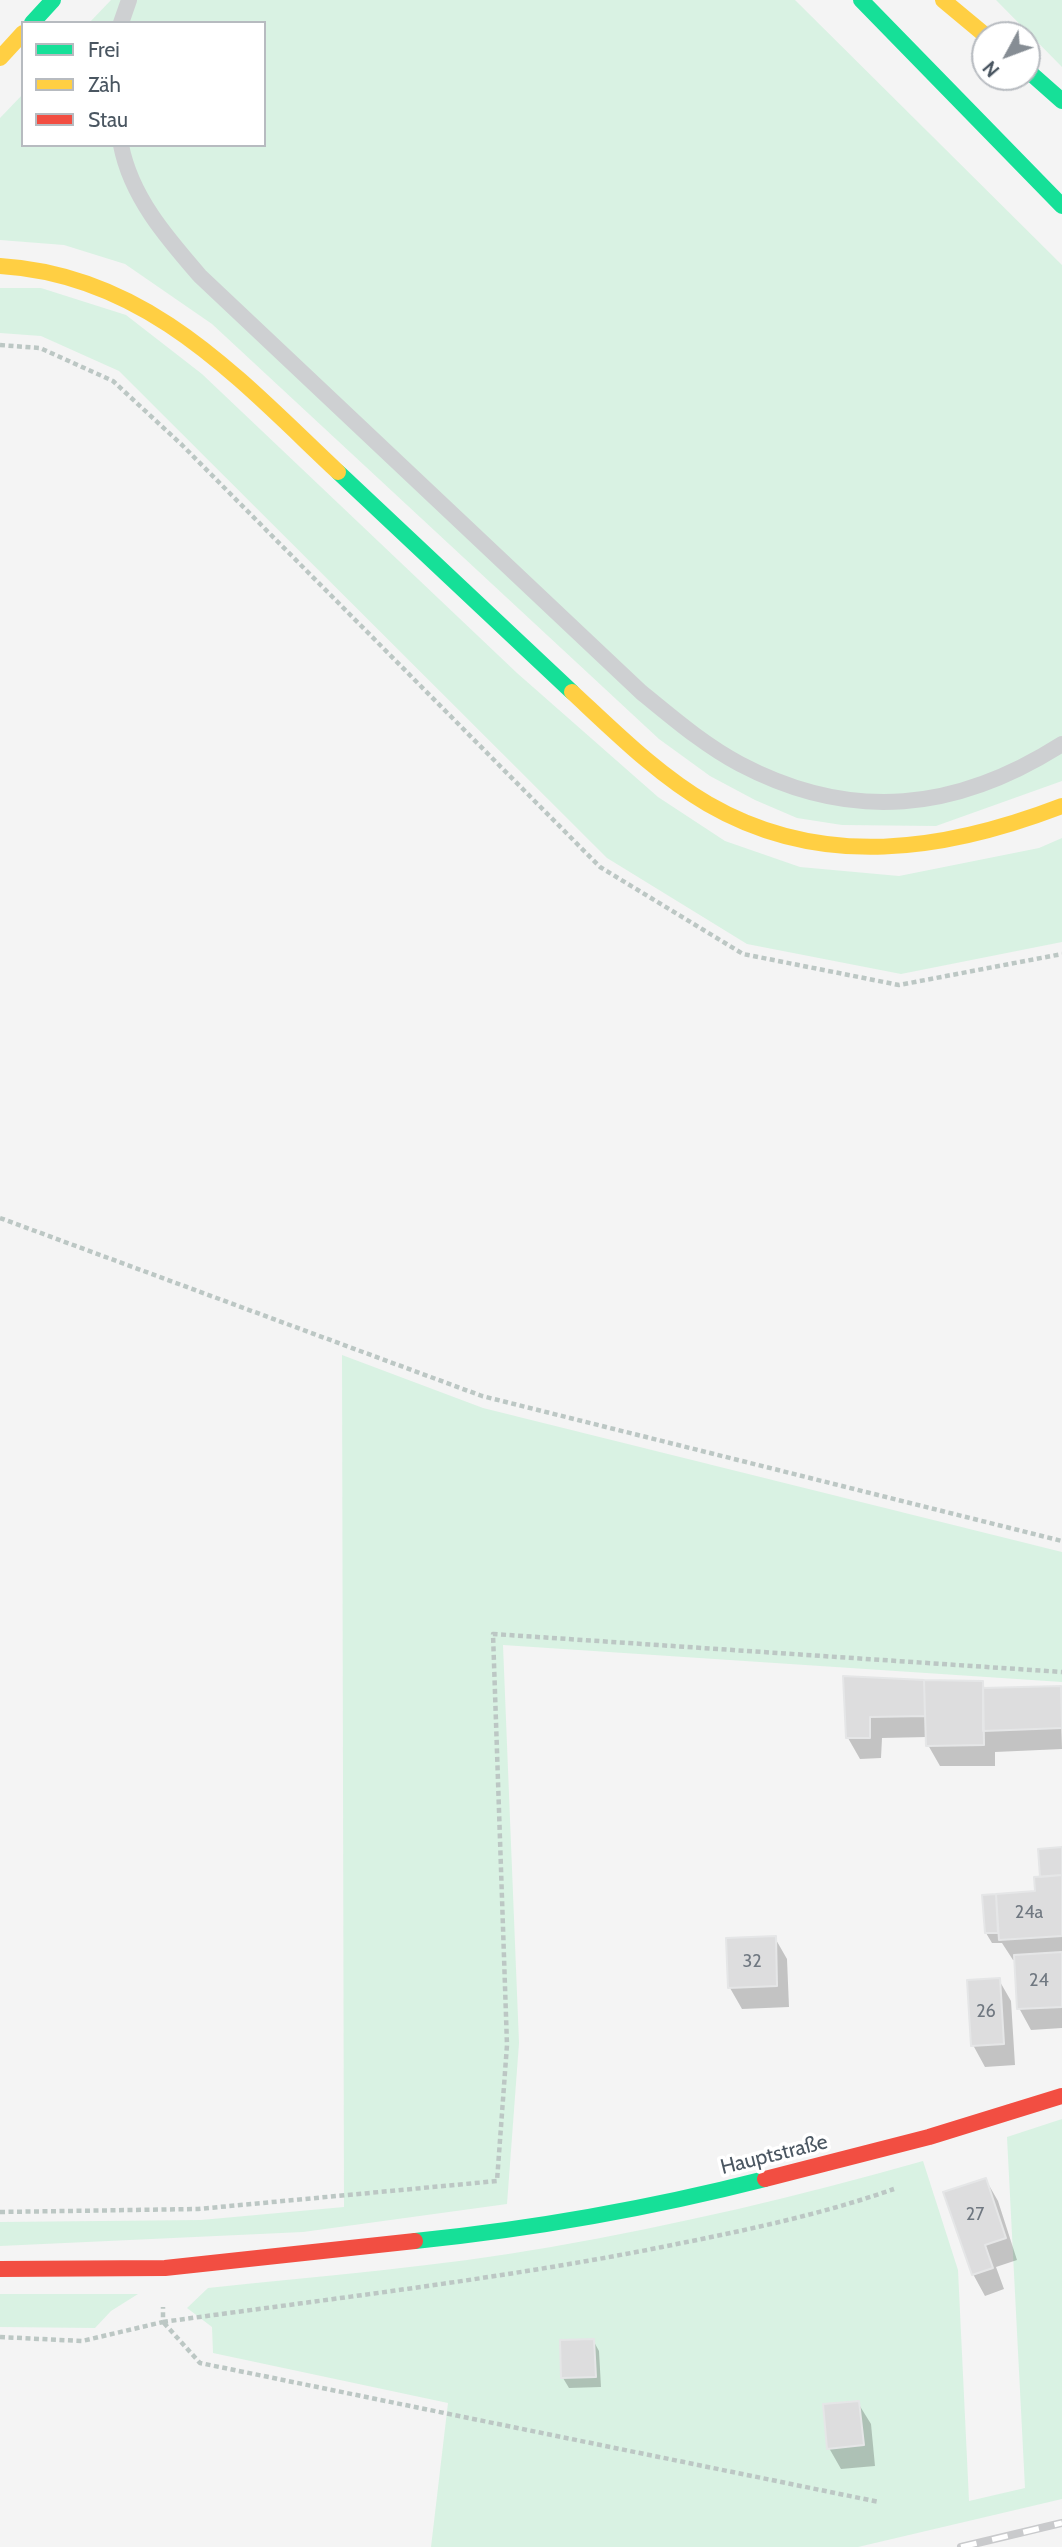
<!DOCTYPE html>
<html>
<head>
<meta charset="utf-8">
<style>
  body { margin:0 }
  #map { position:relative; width:1062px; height:2547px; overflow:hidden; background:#f4f4f4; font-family:Cabin,sans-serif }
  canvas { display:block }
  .legend { position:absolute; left:21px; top:21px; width:245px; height:126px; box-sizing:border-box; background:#fff; border:2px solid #b7bbc0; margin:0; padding:9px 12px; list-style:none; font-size:21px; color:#4a5661 }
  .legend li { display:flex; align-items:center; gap:14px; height:35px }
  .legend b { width:35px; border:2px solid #b7bbc0 }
  .north { position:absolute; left:971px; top:21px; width:70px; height:70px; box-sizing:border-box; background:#fff; border:2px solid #b7bbc0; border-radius:50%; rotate:229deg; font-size:19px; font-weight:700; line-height:28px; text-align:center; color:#4a5661 }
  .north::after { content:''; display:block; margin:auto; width:24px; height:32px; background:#868d94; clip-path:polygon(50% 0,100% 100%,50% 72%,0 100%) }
</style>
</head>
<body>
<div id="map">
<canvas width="1062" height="2547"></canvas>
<ul class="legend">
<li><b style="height:9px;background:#16e098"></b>Frei</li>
<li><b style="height:9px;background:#ffcf43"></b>Zäh</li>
<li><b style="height:9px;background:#f24e42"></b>Stau</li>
</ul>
<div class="north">N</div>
</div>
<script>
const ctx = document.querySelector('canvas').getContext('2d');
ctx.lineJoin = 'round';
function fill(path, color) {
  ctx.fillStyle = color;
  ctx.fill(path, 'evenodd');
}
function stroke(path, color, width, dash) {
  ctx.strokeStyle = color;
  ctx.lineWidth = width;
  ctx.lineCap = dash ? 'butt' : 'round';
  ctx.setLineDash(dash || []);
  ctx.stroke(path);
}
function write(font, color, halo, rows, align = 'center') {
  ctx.font = font + ' Cabin,sans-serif';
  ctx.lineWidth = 7;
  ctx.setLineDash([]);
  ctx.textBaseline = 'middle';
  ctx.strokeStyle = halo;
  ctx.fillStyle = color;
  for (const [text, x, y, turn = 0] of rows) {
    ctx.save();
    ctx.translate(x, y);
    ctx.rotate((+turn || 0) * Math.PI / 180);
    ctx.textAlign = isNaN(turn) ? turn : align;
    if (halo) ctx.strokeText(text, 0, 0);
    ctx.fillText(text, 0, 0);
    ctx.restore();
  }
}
fill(new Path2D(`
  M 111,0 L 795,0 L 1062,265 L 1062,781 L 936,826 L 842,825 L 797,818 L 755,800 L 710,776 L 659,739 L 212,324 L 125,264 L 64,245 L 0,240 L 0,118 L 23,94 L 23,145 L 264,145 L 264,23 L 89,23 Z
  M 996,0 L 1062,0 L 1062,67 Z
  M 0,288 L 41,288 L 126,315 L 202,374 L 517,673 L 658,797 L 725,841 L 800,867 L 899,876 L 1039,848 L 1062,838 L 1062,942 L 901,974 L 747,944 L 607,858 L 119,371 L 41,336 L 0,333 Z
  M 342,1355 L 483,1408 L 1062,1552 L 1062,1682 L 503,1645 L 519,2043 L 507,2204 L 303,2232 L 0,2246 L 0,2222 L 201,2220 L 344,2207 Z
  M 1062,2119 L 1062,2499 L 858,2547 L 431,2547 L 448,2403 L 213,2353 L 212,2327 L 187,2308 L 208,2288 C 322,2276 437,2267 551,2247 C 676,2225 801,2196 923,2161 L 958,2270 L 969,2501 L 1025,2488 L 1007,2137 Z
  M 0,2294 L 138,2294 L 111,2311 L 95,2328 L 0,2327 Z`), '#d9f2e3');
fill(new Path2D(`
  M 844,1677 L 982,1683 L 986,1690 L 1060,1687 L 1062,1749 L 995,1752 L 995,1766 L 940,1766 L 928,1745 L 927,1737 L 882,1738 L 881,1758 L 860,1759 L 848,1738 Z
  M 1062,1849 L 1062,2028 L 1031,2030 L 1019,2008 L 1016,1960 L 1013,1960 L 1002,1943 L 992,1943 L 986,1933 L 994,1896 L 997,1901 L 1037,1893 Z
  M 775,1938 L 787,1959 L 789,2007 L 742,2009 L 730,1988 Z
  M 999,1980 L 1011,2001 L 1015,2065 L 985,2067 L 973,2045 Z
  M 986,2180 L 998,2201 L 1017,2260 L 996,2267 L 1004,2289 L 985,2296 L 973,2274 Z
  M 593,2340 L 599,2351 L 601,2387 L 569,2388 L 563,2378 Z
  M 858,2403 L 871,2424 L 875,2466 L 841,2469 L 829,2448 Z`), '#0003');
const building = new Path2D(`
  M 843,1676 L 924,1680 L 925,1716 L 870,1717 L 870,1738 L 846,1738 Z
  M 924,1680 L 983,1681 L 984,1745 L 926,1746 Z
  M 1061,1686 L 1062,1728 L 983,1731 L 983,1688 Z
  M 1062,1847 L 1062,1875 L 1040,1877 L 1038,1849 Z
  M 1062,1875 L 1062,1936 L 999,1940 L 996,1894 L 1035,1891 L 1034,1877 Z
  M 996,1894 L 998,1933 L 985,1933 L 982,1895 Z
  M 776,1936 L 777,1986 L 728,1988 L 726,1938 Z
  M 1062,1952 L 1062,2007 L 1017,2009 L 1014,1955 Z
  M 1000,1978 L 1004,2044 L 971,2046 L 967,1980 Z
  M 986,2178 L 1006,2238 L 985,2245 L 993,2268 L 972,2275 L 943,2192 Z
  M 594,2339 L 596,2377 L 561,2378 L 560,2340 Z
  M 859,2401 L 864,2445 L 827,2449 L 823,2404 Z`);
fill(building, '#ddddde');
stroke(building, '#e5e6e7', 2);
stroke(new Path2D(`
  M 0,345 L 40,348 L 113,381 L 182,445 L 600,867 L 743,954 L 899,985 L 1062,954
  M 0,1218 L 482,1396 L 1062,1541
  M 0,2212 L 198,2209 L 497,2181 L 507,2045 L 493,1634 L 1062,1672
  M 163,2322 C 328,2299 494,2280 657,2248 C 737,2232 817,2216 894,2189
  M 164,2323 L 200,2363 L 879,2502
  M 0,2337 L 82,2341 L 163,2322 L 163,2307`), '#bcc7c4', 4.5, [5, 3.5]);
stroke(new Path2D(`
  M 121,23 L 129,0
  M 121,145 C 131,197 167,238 200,276 L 641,692 C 673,718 704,745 740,764 C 852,823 957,811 1062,744`), '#ced0d2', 16);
stroke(new Path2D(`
  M 861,0 L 1062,206
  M 32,23 L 53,0
  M 1027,70 L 1062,101
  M 338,472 L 572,692
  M 415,2241 C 533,2229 651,2208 765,2179`), '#16e098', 16);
stroke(new Path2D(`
  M 943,0 L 985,35
  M 0,58 L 23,33
  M 0,266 C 147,275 237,377 338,472
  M 572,692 C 615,732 658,775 708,804 C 822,870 945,851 1062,806`), '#ffcf43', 16);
stroke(new Path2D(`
  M 765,2179 L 929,2137 L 1062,2096
  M 0,2269 L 165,2268 L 415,2241`), '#f24e42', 16);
const rail = new Path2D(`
  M 961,2547 L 1062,2523`);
stroke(rail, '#c9cacc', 8);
stroke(rail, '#fff', 5, [16]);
write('18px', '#707881', null, [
  ["24a",1029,1913],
  ["32",752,1962],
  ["24",1039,1981],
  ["26",986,2012],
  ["27",975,2215]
]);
write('21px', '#4a5661', '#fff', [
  ["Hauptstraße",774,2155,-14]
]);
</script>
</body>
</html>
